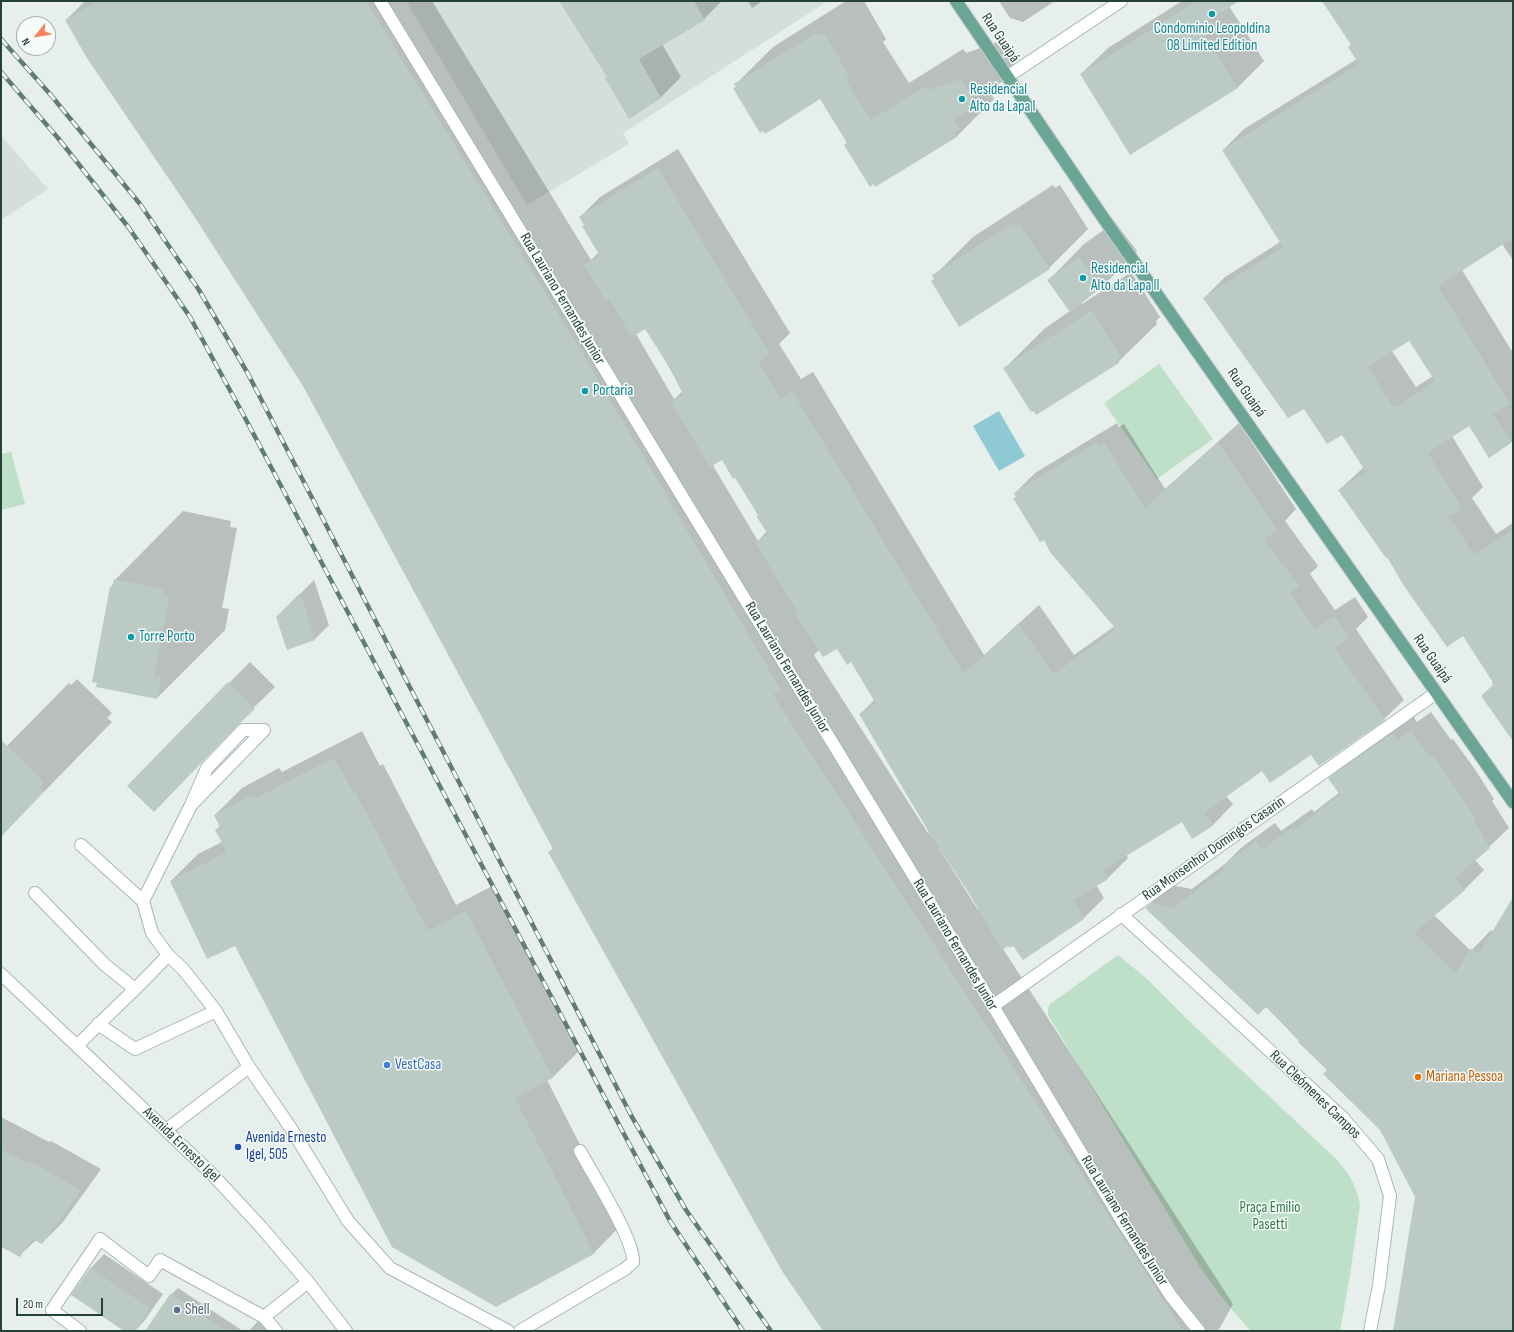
<!DOCTYPE html>
<html>
<head>
<meta charset="utf-8">
<style>
  body { margin:0 }
  #map { position:relative; width:1514px; height:1332px; overflow:hidden; background:#e6efeb; font-family:"Sofia Sans Condensed",sans-serif }
  canvas { display:block }
  .frame { position:absolute; inset:0; border:2px solid #24423a; pointer-events:none }
  .north { position:absolute; left:16px; top:16px; width:40px; height:40px; box-sizing:border-box; background:#f7fbf9; border:1px solid #a3b1ad; border-radius:50%; rotate:240deg; font-size:11px; font-weight:700; line-height:16px; text-align:center; color:#24423a }
  .north::after { content:''; display:block; margin:auto; width:14px; height:18px; background:#f4845f; clip-path:polygon(50% 0,100% 100%,50% 72%,0 100%) }
  .scale { position:absolute; left:16px; top:1298px; width:87px; height:18px; box-sizing:border-box; border:2px solid #24423a; border-top:0; padding-left:5px; font-size:12px; line-height:14px; white-space:nowrap; color:#24423a; -webkit-text-stroke:3px #f7fbf9; paint-order:stroke }
</style>
</head>
<body>
<div id="map">
<canvas width="1514" height="1332"></canvas>
<div class="frame"></div>
<div class="north">N</div>
<div class="scale">20 m</div>
</div>
<script>
const ctx = document.querySelector('canvas').getContext('2d');
ctx.lineJoin = 'round';
function fill(path, color) {
  ctx.fillStyle = color;
  ctx.fill(path, 'evenodd');
}
function stroke(path, color, width, dash) {
  ctx.strokeStyle = color;
  ctx.lineWidth = width;
  ctx.lineCap = dash ? 'butt' : 'round';
  ctx.setLineDash(dash || []);
  ctx.stroke(path);
}
function write(font, color, halo, rows, align = 'center') {
  ctx.font = font + ' "Sofia Sans Condensed",sans-serif';
  ctx.lineWidth = 3;
  ctx.setLineDash([]);
  ctx.textBaseline = 'middle';
  ctx.strokeStyle = halo;
  ctx.fillStyle = color;
  for (const [text, x, y, turn = 0] of rows) {
    ctx.save();
    ctx.translate(x, y);
    ctx.rotate((+turn || 0) * Math.PI / 180);
    ctx.textAlign = isNaN(turn) ? turn : align;
    if (halo) ctx.strokeText(text, 0, 0);
    ctx.fillText(text, 0, 0);
    ctx.restore();
  }
}
fill(new Path2D(`
  M 406,1 L 828,1 L 623,133 L 629,144 L 527,205 Z
  M 1,136 L 48,189 L 1,220 Z`), '#d4dfda');
fill(new Path2D(`
  M 1159,364 L 1213,439 L 1157,479 L 1104,403 Z
  M 11,452 L 25,504 L 1,510 L 1,454 Z
  M 1118,955 L 1145,977 L 1189,1021 L 1335,1158 C 1348,1171 1357,1186 1360,1205 L 1350,1275 L 1340,1331 L 1251,1331 C 1232,1311 1216,1290 1200,1267 L 1048,1015 L 1048,1008 L 1050,1004 Z`), '#bfe0c8');
fill(new Path2D(`
  M 999,411 L 1025,456 L 999,471 L 973,426 Z`), '#8ec9d4');
fill(new Path2D(`
  M 85,1 L 432,1 L 591,260 L 599,252 L 580,217 L 600,197 L 678,149 L 790,333 L 779,344 L 801,379 L 813,372 L 984,655 L 1039,605 L 1074,655 L 1115,626 L 1015,493 L 1035,473 L 1117,423 L 1119,427 L 1124,424 L 1165,489 L 1239,423 L 1296,509 L 1285,521 L 1318,566 L 1310,574 L 1335,610 L 1355,597 L 1368,617 L 1356,629 L 1404,700 L 1384,719 L 1311,754 L 1262,770 L 1226,796 L 1233,804 L 1214,824 L 1192,838 L 1182,821 L 1126,855 L 1128,858 L 1108,878 L 1096,885 L 1104,898 L 1084,918 L 1023,959 L 1013,944 L 1009,945 L 1003,949 L 1233,1304 L 1218,1331 L 824,1331 L 549,853 L 553,848 L 304,386 L 193,213 L 66,20 ZM 646,328 L 683,391 L 674,399 L 636,334 ZM 722,459 L 736,476 L 767,531 L 758,541 L 712,464 ZM 837,648 L 851,661 L 875,699 L 860,714 L 930,832 L 928,833 L 814,655 L 819,650 ZM 940,847 L 980,909 L 978,910 L 939,848 Z
  M 560,1 L 722,1 L 704,19 L 662,44 L 681,77 L 661,97 L 630,118 L 606,78 L 608,76 Z
  M 748,1 L 763,1 L 752,8 Z
  M 846,1 L 864,1 L 886,39 L 883,42 L 909,83 L 963,49 L 966,53 L 998,42 L 1015,68 L 995,88 L 996,91 L 992,95 L 994,99 L 957,136 L 876,186 L 845,145 L 848,142 L 820,98 L 734,89 L 737,86 L 736,84 L 773,47 Z
  M 999,1 L 1055,1 L 1023,22 L 1010,18 Z
  M 1182,1 L 1234,1 L 1229,6 L 1264,61 L 1237,88 L 1081,74 L 1108,48 Z
  M 1323,1 L 1513,1 L 1513,260 L 1502,244 L 1462,270 L 1513,353 L 1513,441 L 1489,457 L 1469,424 L 1452,436 L 1483,487 L 1472,498 L 1496,534 L 1513,523 L 1513,739 L 1492,682 L 1493,681 L 1463,635 L 1388,556 L 1339,490 L 1364,467 L 1342,433 L 1304,407 L 1204,298 L 1225,277 L 1280,242 L 1223,150 L 1244,129 L 1357,59 L 1352,45 ZM 1409,340 L 1433,376 L 1416,387 L 1392,351 Z
  M 1053,185 L 1055,188 L 1060,185 L 1088,229 L 1049,268 L 932,281 L 935,278 L 934,276 L 973,237 Z
  M 1115,222 L 1137,251 L 1102,287 L 1081,302 L 1082,304 L 1131,272 L 1160,317 L 1156,321 L 1157,324 L 1118,362 L 1034,410 L 1005,368 L 1044,329 L 1070,311 L 1049,280 L 1084,244 Z
  M 183,511 L 231,521 L 230,527 L 237,528 L 222,608 L 229,609 L 225,630 L 157,698 L 111,587 L 114,584 L 115,580 Z
  M 314,580 L 329,625 L 315,639 L 277,617 Z
  M 250,662 L 275,687 L 245,716 L 229,683 Z
  M 77,679 L 112,713 L 107,718 L 112,722 L 1,836 L 1,752 L 69,683 L 71,685 Z
  M 1431,712 L 1451,740 L 1453,739 L 1474,768 L 1494,799 L 1492,801 L 1509,828 L 1475,860 L 1484,870 L 1465,889 L 1434,915 L 1471,951 L 1491,930 L 1493,932 L 1513,899 L 1513,1331 L 1394,1331 L 1416,1197 L 1381,1129 L 1301,1041 L 1266,1006 L 1146,908 L 1171,885 L 1192,889 L 1225,864 L 1242,847 L 1275,823 L 1281,831 L 1312,809 L 1314,812 L 1340,792 L 1329,779 L 1348,760 L 1412,714 L 1417,722 Z
  M 362,731 L 380,766 L 383,764 L 456,905 L 494,885 L 580,1050 L 553,1077 L 547,1080 L 621,1225 L 594,1253 L 496,1306 L 235,945 L 171,881 L 198,854 L 222,842 L 216,830 L 220,826 L 215,815 L 242,788 L 279,768 L 282,772 Z
  M 1,1117 L 49,1142 L 51,1141 L 101,1169 L 63,1222 L 42,1243 L 36,1240 L 19,1256 L 1,1246 Z
  M 104,1254 L 163,1294 L 145,1320 L 135,1331 L 126,1331 L 90,1269 Z
  M 178,1288 L 243,1331 L 156,1331 L 149,1326 L 171,1295 Z
  M 259,1320 L 274,1331 L 249,1331 Z`), '#0003');
fill(new Path2D(`
  M 98,1 L 366,1 L 581,351 L 781,690 L 773,695 L 1183,1331 L 823,1331 L 782,1271 L 548,852 L 553,849 L 303,386 L 192,213 L 87,58 L 65,20 Z
  M 559,1 L 694,1 L 705,20 L 639,59 L 661,98 L 629,119 L 605,78 L 607,77 Z
  M 1197,1 L 1239,1 L 1199,26 L 1238,88 L 1130,155 L 1080,74 Z
  M 1322,1 L 1513,1 L 1513,238 L 1438,286 L 1510,404 L 1493,414 L 1511,443 L 1489,458 L 1469,426 L 1428,453 L 1462,509 L 1449,517 L 1474,555 L 1513,530 L 1513,741 L 1481,696 L 1494,684 L 1463,636 L 1447,647 L 1404,586 L 1387,557 L 1386,558 L 1338,490 L 1366,472 L 1342,435 L 1327,444 L 1304,409 L 1288,418 L 1203,298 L 1283,247 L 1222,150 L 1359,64 L 1348,47 L 1351,45 ZM 1409,341 L 1435,381 L 1394,408 L 1368,367 Z
  M 816,33 L 818,36 L 824,33 L 850,77 L 845,79 L 871,120 L 926,86 L 928,90 L 961,79 L 978,106 L 953,118 L 960,129 L 954,132 L 957,137 L 875,187 L 874,184 L 870,187 L 844,145 L 847,143 L 820,99 L 765,134 L 763,131 L 760,133 L 733,88 L 736,87 L 734,84 Z
  M 658,168 L 770,354 L 758,362 L 781,399 L 792,391 L 964,674 L 1018,624 L 1054,674 L 1116,629 L 1050,552 L 1044,540 L 1040,542 L 1013,498 L 1016,497 L 1014,493 L 1097,442 L 1099,446 L 1104,443 L 1145,508 L 1218,442 L 1277,530 L 1264,539 L 1299,586 L 1290,593 L 1315,629 L 1334,616 L 1349,638 L 1335,648 L 1385,720 L 1319,766 L 1311,755 L 1270,783 L 1262,771 L 1204,813 L 1214,825 L 1192,839 L 1182,822 L 1103,870 L 1108,879 L 1074,900 L 1084,919 L 1023,960 L 1013,946 L 1010,948 L 1008,946 L 1002,950 L 970,895 L 930,834 L 859,714 L 876,704 L 851,662 L 847,665 L 837,649 L 823,657 L 795,614 L 798,613 L 755,542 L 768,534 L 756,516 L 758,515 L 735,478 L 733,479 L 722,460 L 710,467 L 671,402 L 683,394 L 668,365 L 645,329 L 632,337 L 609,299 L 606,301 L 584,265 L 600,256 L 582,226 L 584,225 L 579,217 Z
  M 1014,223 L 1016,226 L 1020,224 L 1050,269 L 959,327 L 931,281 L 934,279 L 932,275 Z
  M 1079,257 L 1102,287 L 1070,312 L 1047,280 Z
  M 1092,310 L 1121,357 L 1117,360 L 1119,363 L 1036,415 L 1034,411 L 1031,412 L 1003,368 Z
  M 114,579 L 163,589 L 162,595 L 169,597 L 154,676 L 161,677 L 157,699 L 96,687 L 97,683 L 92,682 L 110,587 L 112,587 Z
  M 300,593 L 315,640 L 287,650 L 276,617 Z
  M 228,682 L 255,709 L 238,725 L 154,812 L 127,786 Z
  M 1411,731 L 1431,758 L 1434,757 L 1455,787 L 1476,819 L 1473,820 L 1490,848 L 1455,878 L 1465,890 L 1414,933 L 1456,973 L 1471,948 L 1479,954 L 1513,897 L 1513,1331 L 1393,1331 L 1415,1197 L 1380,1130 L 1323,1074 L 1327,1070 L 1298,1042 L 1299,1041 L 1266,1007 L 1258,1015 L 1145,908 L 1152,903 L 1172,908 L 1224,869 L 1222,866 L 1256,841 L 1262,850 L 1293,827 L 1294,830 L 1340,795 L 1328,778 L 1393,733 L 1398,740 Z
  M 1,740 L 44,782 L 39,787 L 44,791 L 1,837 Z
  M 334,758 L 353,792 L 355,791 L 428,931 L 466,911 L 553,1078 L 515,1098 L 594,1254 L 496,1307 L 392,1247 L 235,946 L 207,959 L 170,881 L 227,852 L 215,830 L 220,827 L 214,815 L 252,795 L 254,799 Z
  M 1,1149 L 28,1163 L 29,1161 L 81,1190 L 42,1244 L 32,1239 L 20,1257 L 1,1247 Z
  M 90,1268 L 150,1308 L 135,1331 L 124,1331 L 71,1295 Z
  M 170,1294 L 226,1331 L 145,1331 Z`), '#bbcac4');
const minor = new Path2D(`
  M 380,1 L 993,1006 L 1122,1221 L 1171,1296 L 1199,1331
  M 1007,77 L 1121,1
  M 81,845 L 143,901
  M 35,893 L 105,965 L 135,989
  M 1121,914 L 1343,1118 L 1378,1159 L 1390,1196 L 1379,1285 L 1370,1331
  M 168,955 L 152,933 L 143,901 L 191,805 L 207,768 L 243,730 L 264,730 L 191,805
  M 1,974 L 212,1174 L 261,1227 L 308,1282 L 346,1331
  M 993,1006 L 1436,693
  M 98,1024 L 135,1049 L 216,1011
  M 77,1046 C 107,1015 139,987 168,955 L 183,969 L 216,1011 L 249,1067 L 292,1130 L 348,1221 L 390,1268 L 508,1331
  M 166,1130 L 249,1067
  M 264,1317 L 308,1282
  M 80,1331 L 52,1310 L 100,1239 L 149,1276 L 160,1260 L 264,1317 L 276,1331
  M 520,1331 L 625,1269 L 633,1262 C 635,1241 592,1173 580,1151`);
const major = new Path2D(`
  M 956,1 L 1102,216 L 1513,802`);
stroke(minor, '#a8b8b2', 14);
stroke(major, '#c2cac8', 14);
stroke(minor, '#fff', 12);
stroke(major, '#6aa596', 12);
const rail = new Path2D(`
  M 1,39 L 50,94 L 140,204 L 199,290 L 247,372 L 632,1117 L 686,1210 L 771,1331
  M 1,72 L 58,138 L 129,228 L 190,317 L 244,416 L 670,1221 L 743,1331`);
stroke(rail, '#5f7d75', 4.5);
stroke(rail, '#f7fbf9', 3, [9]);
for (const [x, y, r, color] of [
  [1212,14,4,"#0f9aa8"],
  [962,99,4,"#0f9aa8"],
  [1083,278,4,"#0f9aa8"],
  [585,391,4,"#0f9aa8"],
  [131,637,4,"#0f9aa8"],
  [387,1065,4,"#3f7fe0"],
  [1418,1077,4,"#e8710a"],
  [238,1147,4,"#1a4fb4"],
  [177,1310,4,"#5c6f8a"]
]) {
  const dot = new Path2D();
  dot.arc(x, y, r, 0, 2 * Math.PI);
  ctx.fillStyle = color;
  ctx.fill(dot);
  stroke(dot, '#f7fbf9', 1.5);
}
write('15px', '#0d838f', '#f7fbf9', [
  ["Condomínio Leopoldina",1212,29,"center"],
  ["08 Limited Edition",1212,46,"center"],
  ["Residencial",970,90],
  ["Alto da Lapa I",970,107],
  ["Residencial",1091,269],
  ["Alto da Lapa II",1091,286],
  ["Portaria",593,391],
  ["Torre Porto",139,637]
], 'left');
write('15px', '#24423a', '#f7fbf9', [
  ["Rua Guaipá",1000,38,56],
  ["Rua Lauriano Fernandes Junior",562,299,59],
  ["Rua Guaipá",1246,393,55],
  ["Rua Guaipá",1432,659,55],
  ["Rua Lauriano Fernandes Junior",787,668,59],
  ["Rua Monsenhor Domingos Casarin",1214,849,-35],
  ["Rua Lauriano Fernandes Junior",955,945,59],
  ["Rua Cleómenes Campos",1315,1095,44],
  ["Avenida Ernesto Igel",181,1145,44],
  ["Rua Lauriano Fernandes Junior",1124,1221,58]
]);
write('15px', '#366cbe', '#f7fbf9', [
  ["VestCasa",395,1065]
], 'left');
write('15px', '#c56008', '#f7fbf9', [
  ["Mariana Pessoa",1426,1077]
], 'left');
write('15px', '#164399', '#f7fbf9', [
  ["Avenida Ernesto",246,1138],
  ["Igel, 505",246,1155]
], 'left');
write('15px', '#2d7a4b', '#f7fbf9', [
  ["Praça Emílio",1270,1208],
  ["Pasetti",1270,1225]
]);
write('15px', '#4e5e75', '#f7fbf9', [
  ["Shell",185,1310]
], 'left');
</script>
</body>
</html>
